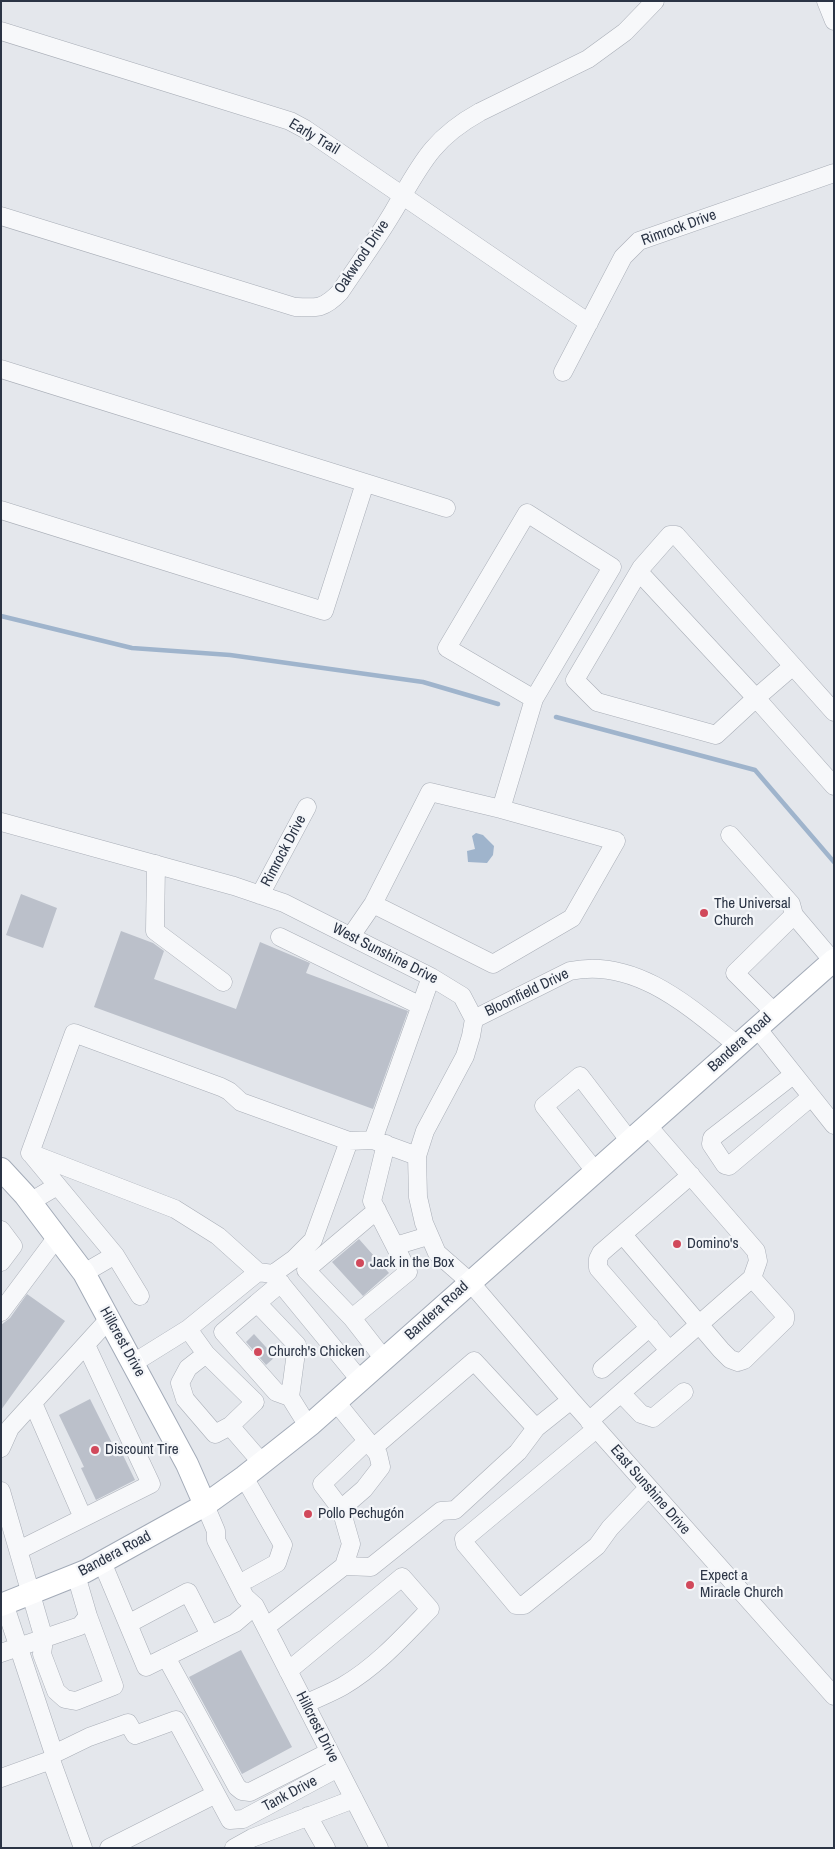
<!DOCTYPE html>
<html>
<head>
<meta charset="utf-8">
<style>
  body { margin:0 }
  #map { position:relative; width:835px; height:1849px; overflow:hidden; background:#e4e7ec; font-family:"Archivo Narrow",sans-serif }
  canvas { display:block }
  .frame { position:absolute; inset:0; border:2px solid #2b3445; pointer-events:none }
</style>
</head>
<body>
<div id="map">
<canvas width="835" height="1849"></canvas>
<div class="frame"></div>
</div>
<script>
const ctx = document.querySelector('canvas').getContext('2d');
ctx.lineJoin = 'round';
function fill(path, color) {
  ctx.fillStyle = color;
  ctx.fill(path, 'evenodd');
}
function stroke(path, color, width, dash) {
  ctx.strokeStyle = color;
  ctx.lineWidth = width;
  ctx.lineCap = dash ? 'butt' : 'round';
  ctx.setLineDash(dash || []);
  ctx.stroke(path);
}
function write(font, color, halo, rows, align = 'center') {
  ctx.font = font + ' "Archivo Narrow",sans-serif';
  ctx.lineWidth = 4.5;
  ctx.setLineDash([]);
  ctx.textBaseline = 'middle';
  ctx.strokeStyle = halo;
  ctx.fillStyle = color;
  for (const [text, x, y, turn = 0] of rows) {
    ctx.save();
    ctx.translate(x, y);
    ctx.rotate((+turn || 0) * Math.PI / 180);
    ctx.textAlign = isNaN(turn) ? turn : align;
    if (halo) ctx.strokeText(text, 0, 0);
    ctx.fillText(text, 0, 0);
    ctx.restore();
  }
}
fill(new Path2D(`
  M 476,833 L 483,835 L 494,846 L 493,855 L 487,863 L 468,862 L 467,851 L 475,849 L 472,836 Z`), '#9fb4cc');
stroke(new Path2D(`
  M 1,616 L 132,648 L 230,655 L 423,682 L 498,704
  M 556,717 L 755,770 L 834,862`), '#9fb4cc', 4.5);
fill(new Path2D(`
  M 21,894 L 57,908 L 43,948 L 6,935 Z
  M 121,931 L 153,943 L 164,951 L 154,979 L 236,1009 L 260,942 L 310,963 L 306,973 L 408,1011 L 373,1109 L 94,1007 Z
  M 359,1239 L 389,1273 L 363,1296 L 332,1262 Z
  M 27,1294 L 65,1321 L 1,1410 L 1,1325 L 10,1318 Z
  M 254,1334 L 275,1357 L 266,1365 L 246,1342 Z
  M 90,1399 L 116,1451 L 120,1449 L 135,1480 L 96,1500 L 81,1468 L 84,1467 L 59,1415 Z
  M 241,1650 L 292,1747 L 242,1774 L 189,1677 Z`), '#bbc0ca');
const minor = new Path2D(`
  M 826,1 L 834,21
  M 1,31 L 290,121 L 305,129 L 589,323
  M 1,216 L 295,307 C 317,308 324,309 340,292 C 358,265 377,239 393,212 C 420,166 431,139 480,112 L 588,59 L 625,32 L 655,1
  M 1,369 L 446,508
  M 563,372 L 623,257 L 639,241 L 834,173
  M 1,510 L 324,611 L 365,483
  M 639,572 L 756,698 L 716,735 L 597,702 L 575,680 L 641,568 L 670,535 L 676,535 L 793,666
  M 834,712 L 793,666 L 756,698 L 834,786
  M 1,822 L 234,886 L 284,903 L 431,977 L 462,996 L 474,1019 L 471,1036 L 465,1056 L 425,1131 L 417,1156 L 418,1197 L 424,1223 L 437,1253 L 470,1282 L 571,1400 L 834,1696
  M 730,835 L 791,904 L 794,915 L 735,973 L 774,1012
  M 156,864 L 155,931 L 223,982
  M 260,895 L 307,807
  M 373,904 L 430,792 L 501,809
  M 794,915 L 833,961
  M 351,936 L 373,904 L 493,964 L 572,918 L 616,841 L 501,809 L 534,699 L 612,567 L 527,513 L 447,648 L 534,699
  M 280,937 L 421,1006
  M 474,1019 L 570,971 C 635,957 690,1007 737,1045
  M 757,1028 L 834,1125
  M 793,1075 L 712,1138 L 711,1144 L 725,1165 L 729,1166 L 811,1097
  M 373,1140 L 431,977
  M 386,1144 L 372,1201 L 395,1246
  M 30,1153 L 74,1033 L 221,1087 L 229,1091 L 241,1102 L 349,1141 L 373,1140 L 417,1156
  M 30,1153 L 175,1209 L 218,1236 L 258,1272
  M 32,1155 L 115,1255 L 84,1273
  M 595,1171 L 544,1106 L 580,1076 L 629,1140
  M 30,1202 L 57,1186
  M 1,1230 L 13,1246 L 1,1262
  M 623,1235 L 721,1350 L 730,1359 L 738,1362 L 744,1360 L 785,1320 L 785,1315 L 752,1278
  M 115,1255 L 140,1296
  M 273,1274 L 294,1259 L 313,1240 L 349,1141
  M 257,1303 L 281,1283
  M 1,1312 L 57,1237
  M 352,1318 L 306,1270 L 377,1210
  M 188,1329 L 206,1354 L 255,1402 L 230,1426 L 215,1434 L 185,1399 L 180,1383 L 188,1368 L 206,1354
  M 669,1350 L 598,1268 L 598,1259 L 601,1253 L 691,1175
  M 384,1359 L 352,1318 L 408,1272 L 395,1246 L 428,1236
  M 135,1362 L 188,1329 L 258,1272 L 273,1274 L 360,1380
  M 602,1369 L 650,1327
  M 621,1393 L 641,1414 L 653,1418 L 684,1392
  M 290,1397 L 297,1345 L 257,1303 L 223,1332 L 276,1392 L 290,1397 L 308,1426
  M 33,1403 L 83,1518
  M 589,1421 L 752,1278 L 758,1261 L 756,1251 L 647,1125
  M 230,1426 L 262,1463
  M 596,1429 L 464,1539 L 465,1544 L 516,1605 L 524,1605 L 597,1546 L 610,1528 L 648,1488
  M 1,1448 L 10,1428 L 109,1319
  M 373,1448 L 474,1361 L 536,1428
  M 244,1477 L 283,1545 L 277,1563 L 248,1579
  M 1,1491 L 44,1639 L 42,1654 L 56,1691 L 65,1699 L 76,1701 L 114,1686 L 88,1616
  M 205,1505 L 216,1531 L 216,1540 L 245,1597 L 255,1606 L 379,1848
  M 341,1509 L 322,1484 L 367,1441
  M 19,1550 L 151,1484 L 86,1345
  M 102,1562 L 146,1667 L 235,1623 L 255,1606
  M 344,1566 L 371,1567 L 441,1511 L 455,1510 L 518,1452 L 536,1428 L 571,1400
  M 128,1624 L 188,1592 L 210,1635
  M 266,1627 L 344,1566 L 351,1544 L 341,1509 L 364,1489 L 381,1467 L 378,1454 L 336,1402
  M 1,1653 L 80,1626 L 88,1616 L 76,1575
  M 166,1657 L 237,1787 L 242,1791 L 250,1792 L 329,1752
  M 288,1671 L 402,1577 L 430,1609 C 403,1637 377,1666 343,1686 C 331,1693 317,1698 305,1704
  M 54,1754 L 89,1737 L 128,1723 L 135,1735 L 176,1720 L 230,1820 L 243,1819 L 338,1768
  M 51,1760 L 83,1848
  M 1,1778 L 51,1760 L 54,1754 L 4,1603
  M 308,1816 L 326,1848
  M 109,1848 L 216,1794
  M 234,1848 L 252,1838 L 354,1799`);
const major = new Path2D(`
  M 1,1169 L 25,1195 L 84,1273 L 187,1464 L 205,1505
  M 1,1605 L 86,1571 L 205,1505 L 244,1477 L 311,1424 L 834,960`);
stroke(minor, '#a9aeb7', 19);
stroke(major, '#a3abb8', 24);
stroke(minor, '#f7f8fa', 18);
stroke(major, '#fff', 22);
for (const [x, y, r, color] of [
  [704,913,5,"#d1495b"],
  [677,1244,5,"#d1495b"],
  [360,1263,5,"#d1495b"],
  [258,1352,5,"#d1495b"],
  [95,1450,5,"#d1495b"],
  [308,1514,5,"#d1495b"],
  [690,1585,5,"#d1495b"]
]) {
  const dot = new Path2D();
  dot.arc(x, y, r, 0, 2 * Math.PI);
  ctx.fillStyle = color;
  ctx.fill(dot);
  stroke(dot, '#f4f6f9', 2);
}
write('15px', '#2b3445', '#f4f6f9', [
  ["Early Trail",314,137,31],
  ["Rimrock Drive",679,228,-20],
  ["Oakwood Drive",362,257,-56],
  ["Rimrock Drive",284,851,-62],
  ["West Sunshine Drive",385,954,27],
  ["Bloomfield Drive",527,993,-26],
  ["Bandera Road",740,1043,-42],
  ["Bandera Road",437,1311,-42],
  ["Hillcrest Drive",122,1342,61],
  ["East Sunshine Drive",650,1490,49],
  ["Bandera Road",115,1554,-28],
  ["Hillcrest Drive",317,1727,63],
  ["Tank Drive",290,1794,-28]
]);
write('15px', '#2b3445', '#f4f6f9', [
  ["The Universal",714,904],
  ["Church",714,921],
  ["Domino's",687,1244],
  ["Jack in the Box",370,1263],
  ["Church's Chicken",268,1352],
  ["Discount Tire",105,1450],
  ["Pollo Pechugón",318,1514],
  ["Expect a",700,1576],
  ["Miracle Church",700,1593]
], 'left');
</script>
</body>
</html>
